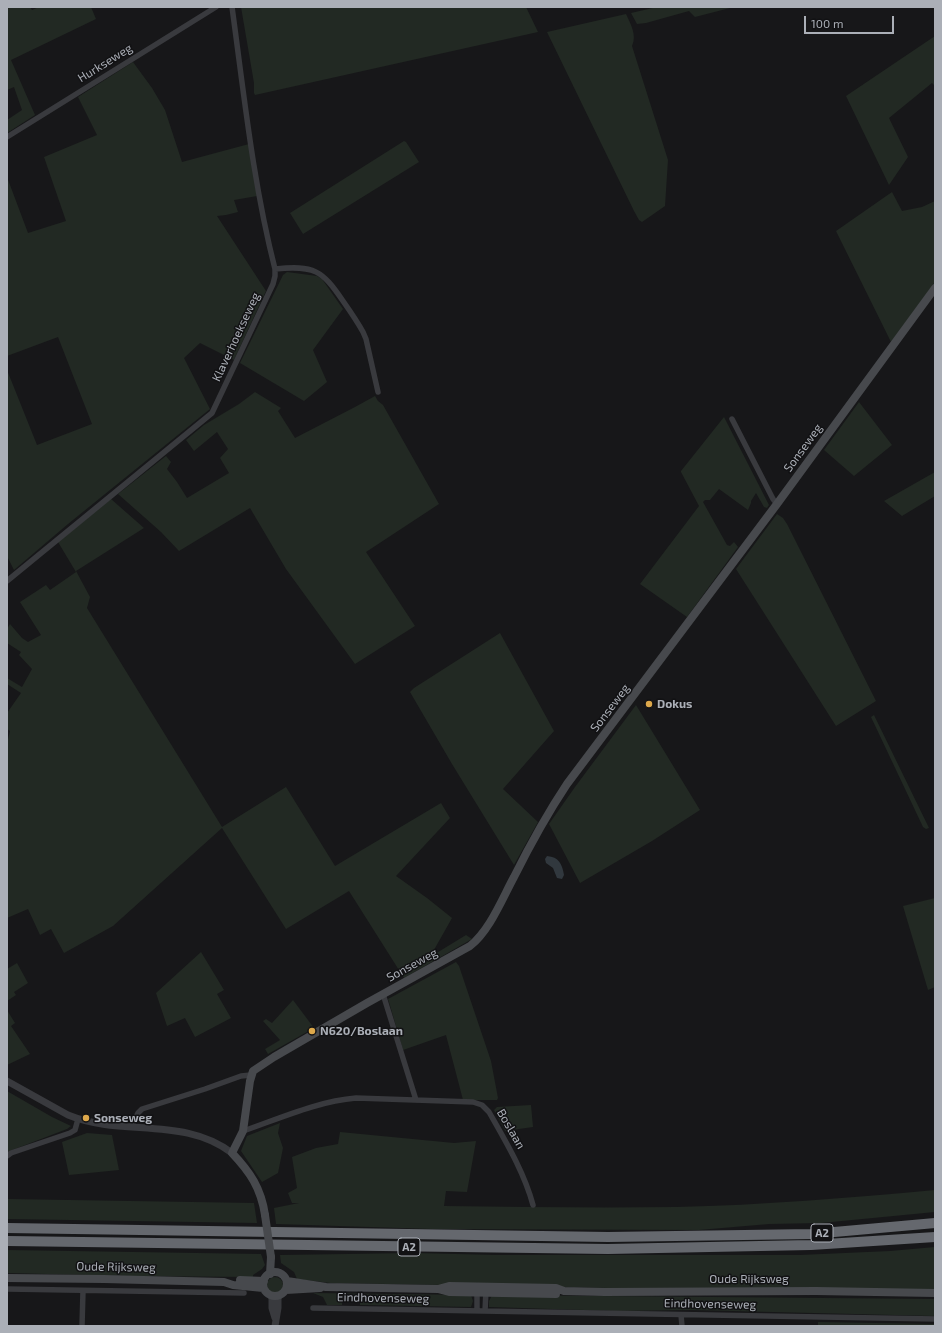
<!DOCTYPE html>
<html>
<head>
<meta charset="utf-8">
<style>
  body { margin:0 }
  #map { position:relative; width:942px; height:1333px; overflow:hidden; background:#171719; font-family:"Exo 2",sans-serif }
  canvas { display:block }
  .frame { position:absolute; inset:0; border:8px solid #abafb7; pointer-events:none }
  .scale { position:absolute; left:804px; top:16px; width:90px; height:18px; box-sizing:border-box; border:2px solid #abafb7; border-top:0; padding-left:5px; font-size:12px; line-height:14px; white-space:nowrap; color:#abafb7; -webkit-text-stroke:3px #121214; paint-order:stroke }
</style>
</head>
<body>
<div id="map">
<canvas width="942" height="1333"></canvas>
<div class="frame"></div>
<div class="scale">100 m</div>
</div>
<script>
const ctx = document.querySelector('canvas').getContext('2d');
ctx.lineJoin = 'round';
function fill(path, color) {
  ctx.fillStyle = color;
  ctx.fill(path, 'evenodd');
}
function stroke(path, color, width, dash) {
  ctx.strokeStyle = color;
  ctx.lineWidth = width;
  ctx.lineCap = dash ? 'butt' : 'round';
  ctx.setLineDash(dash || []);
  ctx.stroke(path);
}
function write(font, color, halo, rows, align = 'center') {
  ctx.font = font + ' "Exo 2",sans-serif';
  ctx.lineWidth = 3;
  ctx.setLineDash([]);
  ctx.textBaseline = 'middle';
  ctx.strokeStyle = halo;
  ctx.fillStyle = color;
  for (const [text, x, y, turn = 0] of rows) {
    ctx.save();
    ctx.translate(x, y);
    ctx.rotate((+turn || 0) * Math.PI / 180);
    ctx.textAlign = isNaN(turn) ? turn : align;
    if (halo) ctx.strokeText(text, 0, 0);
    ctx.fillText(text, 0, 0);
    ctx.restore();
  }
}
fill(new Path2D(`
  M 7,7 L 30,7 L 32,10 L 39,7 L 91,7 L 96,19 L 11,60 L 35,115 L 7,133 L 7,120 L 22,110 L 14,87 L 7,90 Z
  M 241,7 L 526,7 L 538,32 L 255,95 L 254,93 L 254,83 Z
  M 657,7 L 730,7 L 730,8 L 695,17 L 689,11 L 646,23 L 637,24 L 631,13 Z
  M 626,14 C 631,25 637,35 632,46 L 668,160 L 665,206 L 642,222 L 639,220 L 634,211 L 547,32 Z
  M 935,36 L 935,86 L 932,83 L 889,118 L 908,157 L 889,185 L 846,96 Z
  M 133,62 L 152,88 L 165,110 L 182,162 L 249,144 L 257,196 L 234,200 L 238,212 L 226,215 L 217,216 L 266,291 L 234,360 L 200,343 L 184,358 L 210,409 L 68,524 L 14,570 L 7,556 L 7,370 L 37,445 L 92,424 L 58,337 L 7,356 L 7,177 L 28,233 L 66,221 L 44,157 L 97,135 L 78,97 Z
  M 404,141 L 406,142 L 419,162 L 303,234 L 290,213 Z
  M 892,192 L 902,211 L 922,207 L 935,201 L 935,282 L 891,342 L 836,231 Z
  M 287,272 L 317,276 L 322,279 L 343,309 L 313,350 L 327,382 L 304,401 L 240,363 L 283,275 Z
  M 255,392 L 281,408 L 278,411 L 295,438 L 355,407 L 375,396 L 378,401 L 383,405 L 439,504 L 366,552 L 415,626 L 355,664 L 286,569 L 250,508 L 179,551 L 161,532 L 118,494 L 166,456 L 171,462 L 167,469 L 177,482 L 187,498 L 229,473 L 220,458 L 228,449 L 217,432 L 194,451 L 186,440 L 204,425 L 239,404 Z
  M 859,402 L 892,445 L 854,476 L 824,450 Z
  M 724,417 L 769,505 L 767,508 L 764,507 L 756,493 L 751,501 L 751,503 L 748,510 L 719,489 L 710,500 L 705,500 L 703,502 L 727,545 L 730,546 L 734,542 L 738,547 L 687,617 L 640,584 L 699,506 L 681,472 L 681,471 Z
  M 935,472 L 935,496 L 902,516 L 884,501 Z
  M 111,499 L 144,528 L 76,571 L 90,597 L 87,608 L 222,827 L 286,787 L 335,866 L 441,803 L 450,818 L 396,876 L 427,898 L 452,918 L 430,957 L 466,935 L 472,939 L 404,978 L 349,891 L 286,929 L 222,828 L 113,926 L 64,953 L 51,929 L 40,935 L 28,909 L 7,918 L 7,743 L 10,731 L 7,729 L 7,713 L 21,693 L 7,684 L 7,678 L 22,687 L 32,669 L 19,655 L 21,652 L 7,643 L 7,629 L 10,624 L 22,638 L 28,642 L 41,635 L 20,602 L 46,585 L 50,590 L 76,572 L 58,542 Z
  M 777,514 L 783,518 L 787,524 L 876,701 L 836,726 L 736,569 Z
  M 500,633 L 554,731 L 503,789 L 538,822 L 514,865 L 452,764 L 410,692 L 414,688 Z
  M 636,705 L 700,810 L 652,841 L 580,883 L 549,824 L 575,787 Z
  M 874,715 L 929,828 L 926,829 L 923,827 L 871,717 Z
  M 935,898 L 935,987 L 928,990 L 903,906 Z
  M 201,952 L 224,990 L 217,994 L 231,1018 L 195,1037 L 185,1018 L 167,1026 L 156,993 Z
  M 456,962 L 459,966 L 491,1061 L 498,1098 L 497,1100 L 463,1100 L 446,1035 L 403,1050 L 389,1002 L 388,999 Z
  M 17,963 L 28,983 L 14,992 L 16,995 L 7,1001 L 7,969 Z
  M 293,1000 L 314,1028 L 268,1054 L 265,1049 L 280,1040 L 263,1021 L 266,1019 L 272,1023 Z
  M 7,1010 L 15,1023 L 11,1026 L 30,1054 L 7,1065 Z
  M 7,1091 L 52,1117 L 71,1126 L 67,1129 L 7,1152 Z
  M 531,1105 L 533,1127 L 505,1131 L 494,1110 L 497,1107 Z
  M 280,1123 L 278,1133 L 283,1148 L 278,1173 L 262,1182 L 241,1151 L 247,1136 Z
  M 340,1132 L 454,1143 L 476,1141 L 467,1192 L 446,1191 L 444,1206 C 521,1207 599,1208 676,1207 C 763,1205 849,1198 935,1190 L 935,1212 L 821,1223 L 769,1224 L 699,1230 L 432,1229 L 276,1224 L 274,1208 L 299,1203 L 292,1203 L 288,1193 L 297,1188 L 292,1157 L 316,1148 L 338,1144 Z
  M 87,1133 L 112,1135 L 119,1170 L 69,1175 L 62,1142 Z
  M 7,1199 L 254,1203 L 257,1223 L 7,1219 Z
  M 935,1247 L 935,1290 L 662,1289 L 330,1283 L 297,1279 L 294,1272 L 281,1263 L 280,1255 L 415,1253 L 497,1255 L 800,1255 L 890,1251 Z
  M 7,1250 L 261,1254 L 265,1265 L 262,1269 L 253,1275 L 253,1277 L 128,1276 L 7,1273 Z
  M267 1285a8 8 0 1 1 16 0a8 8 0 1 1-16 0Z
  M 313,1293 L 471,1295 L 473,1301 L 471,1307 L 360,1305 L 360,1296 L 342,1296 L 342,1305 L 327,1305 L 323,1297 Z
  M 492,1295 L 935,1299 L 935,1316 L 691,1310 L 615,1311 L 489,1307 L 489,1301 Z
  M 818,1322 L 935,1324 L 935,1326 L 818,1326 Z`), '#222923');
fill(new Path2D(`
  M 547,856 C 559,857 562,864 564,875 L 562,879 L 557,878 L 553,868 L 546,863 L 545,859 Z`), '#31383e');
stroke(new Path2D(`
  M 7,137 L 216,7
  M 275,269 C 314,265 322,270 343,301 C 350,311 357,321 363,332 L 366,339 L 378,392
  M 732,419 L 773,499 L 777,504
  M 7,581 L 212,413 L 273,284 L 275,276 L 275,269 C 253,183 244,94 232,7
  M 383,994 L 416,1100
  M 131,1127 L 138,1113 L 142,1109 L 205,1089 L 241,1076 L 251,1075
  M 243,1131 C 278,1119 318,1101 356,1098 L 473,1102 L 482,1105 L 489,1112 C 506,1142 524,1172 533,1205
  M 7,1156 L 11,1153 L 70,1133 L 75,1130 L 78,1119
  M 7,1289 L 244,1293
  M 313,1308 L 935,1319
  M 477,1311 L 477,1291
  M 485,1311 L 486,1290
  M 681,1315 L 682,1326
  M 82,1326 L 83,1291`), '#393a3e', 5.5);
stroke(new Path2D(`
  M 7,1081 L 68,1115 C 122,1137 184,1116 232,1153
  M 272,1296 L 272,1308 L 275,1318
  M 275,1326 L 278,1308 L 278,1296`), '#393a3e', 7);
stroke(new Path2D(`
  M 265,1215 C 261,1188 250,1172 232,1153 L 243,1131 L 250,1081 L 253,1071 L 274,1057 L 367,1003 L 470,946 C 490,930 502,899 514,877 C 530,845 547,814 567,784 L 777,504 L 935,288
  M263 1284a12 12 0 1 1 24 0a12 12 0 1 1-24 0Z
  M 270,1274 L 271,1257
  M 7,1278 L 104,1279 L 224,1282 L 233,1285 L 263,1288
  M 240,1280 L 264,1281
  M 287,1281 L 326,1287 L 438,1289 L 449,1292 L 556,1294
  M 438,1289 L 449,1286 L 556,1288 L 564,1291 L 605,1292 L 816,1291 L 935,1293
  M 286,1290 L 320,1288`), '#47494d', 8);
stroke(new Path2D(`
  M 7,1228 L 608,1237 L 812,1234 L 935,1223
  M 7,1241 L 608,1249 L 811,1245 L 935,1237`), '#65686e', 10);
stroke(new Path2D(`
  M 265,1215 L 271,1257`), '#47494d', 8);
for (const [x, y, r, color] of [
  [649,704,4,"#dda84b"],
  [312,1031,4,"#dda84b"],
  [86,1118,4,"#dda84b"]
]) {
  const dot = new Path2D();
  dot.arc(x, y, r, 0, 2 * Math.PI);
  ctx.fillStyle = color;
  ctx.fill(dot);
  stroke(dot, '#121214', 1.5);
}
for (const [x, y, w] of [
  [822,1233,22],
  [409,1247,22]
]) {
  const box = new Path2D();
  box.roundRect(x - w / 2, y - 9, w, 18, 3);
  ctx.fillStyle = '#121214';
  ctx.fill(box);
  stroke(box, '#abafb7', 1);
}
write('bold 11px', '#abafb7', null, [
  ["A2",822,1233],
  ["A2",409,1247]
]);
write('12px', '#abafb7', '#121214', [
  ["Hurkseweg",105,63,-32],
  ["Klaverhoekseweg",236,337,-65],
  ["Sonseweg",803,448,-54],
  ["Sonseweg",610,708,-53],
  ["Sonseweg",412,965,-29],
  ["Boslaan",511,1129,60],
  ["Oude Rijksweg",116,1267,1],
  ["Oude Rijksweg",749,1279],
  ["Eindhovenseweg",383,1298,1],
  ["Eindhovenseweg",710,1304,1]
]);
write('bold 12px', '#abafb7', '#121214', [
  ["Dokus",657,704],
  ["N620/Boslaan",320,1031],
  ["Sonseweg",94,1118]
], 'left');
</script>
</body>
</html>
